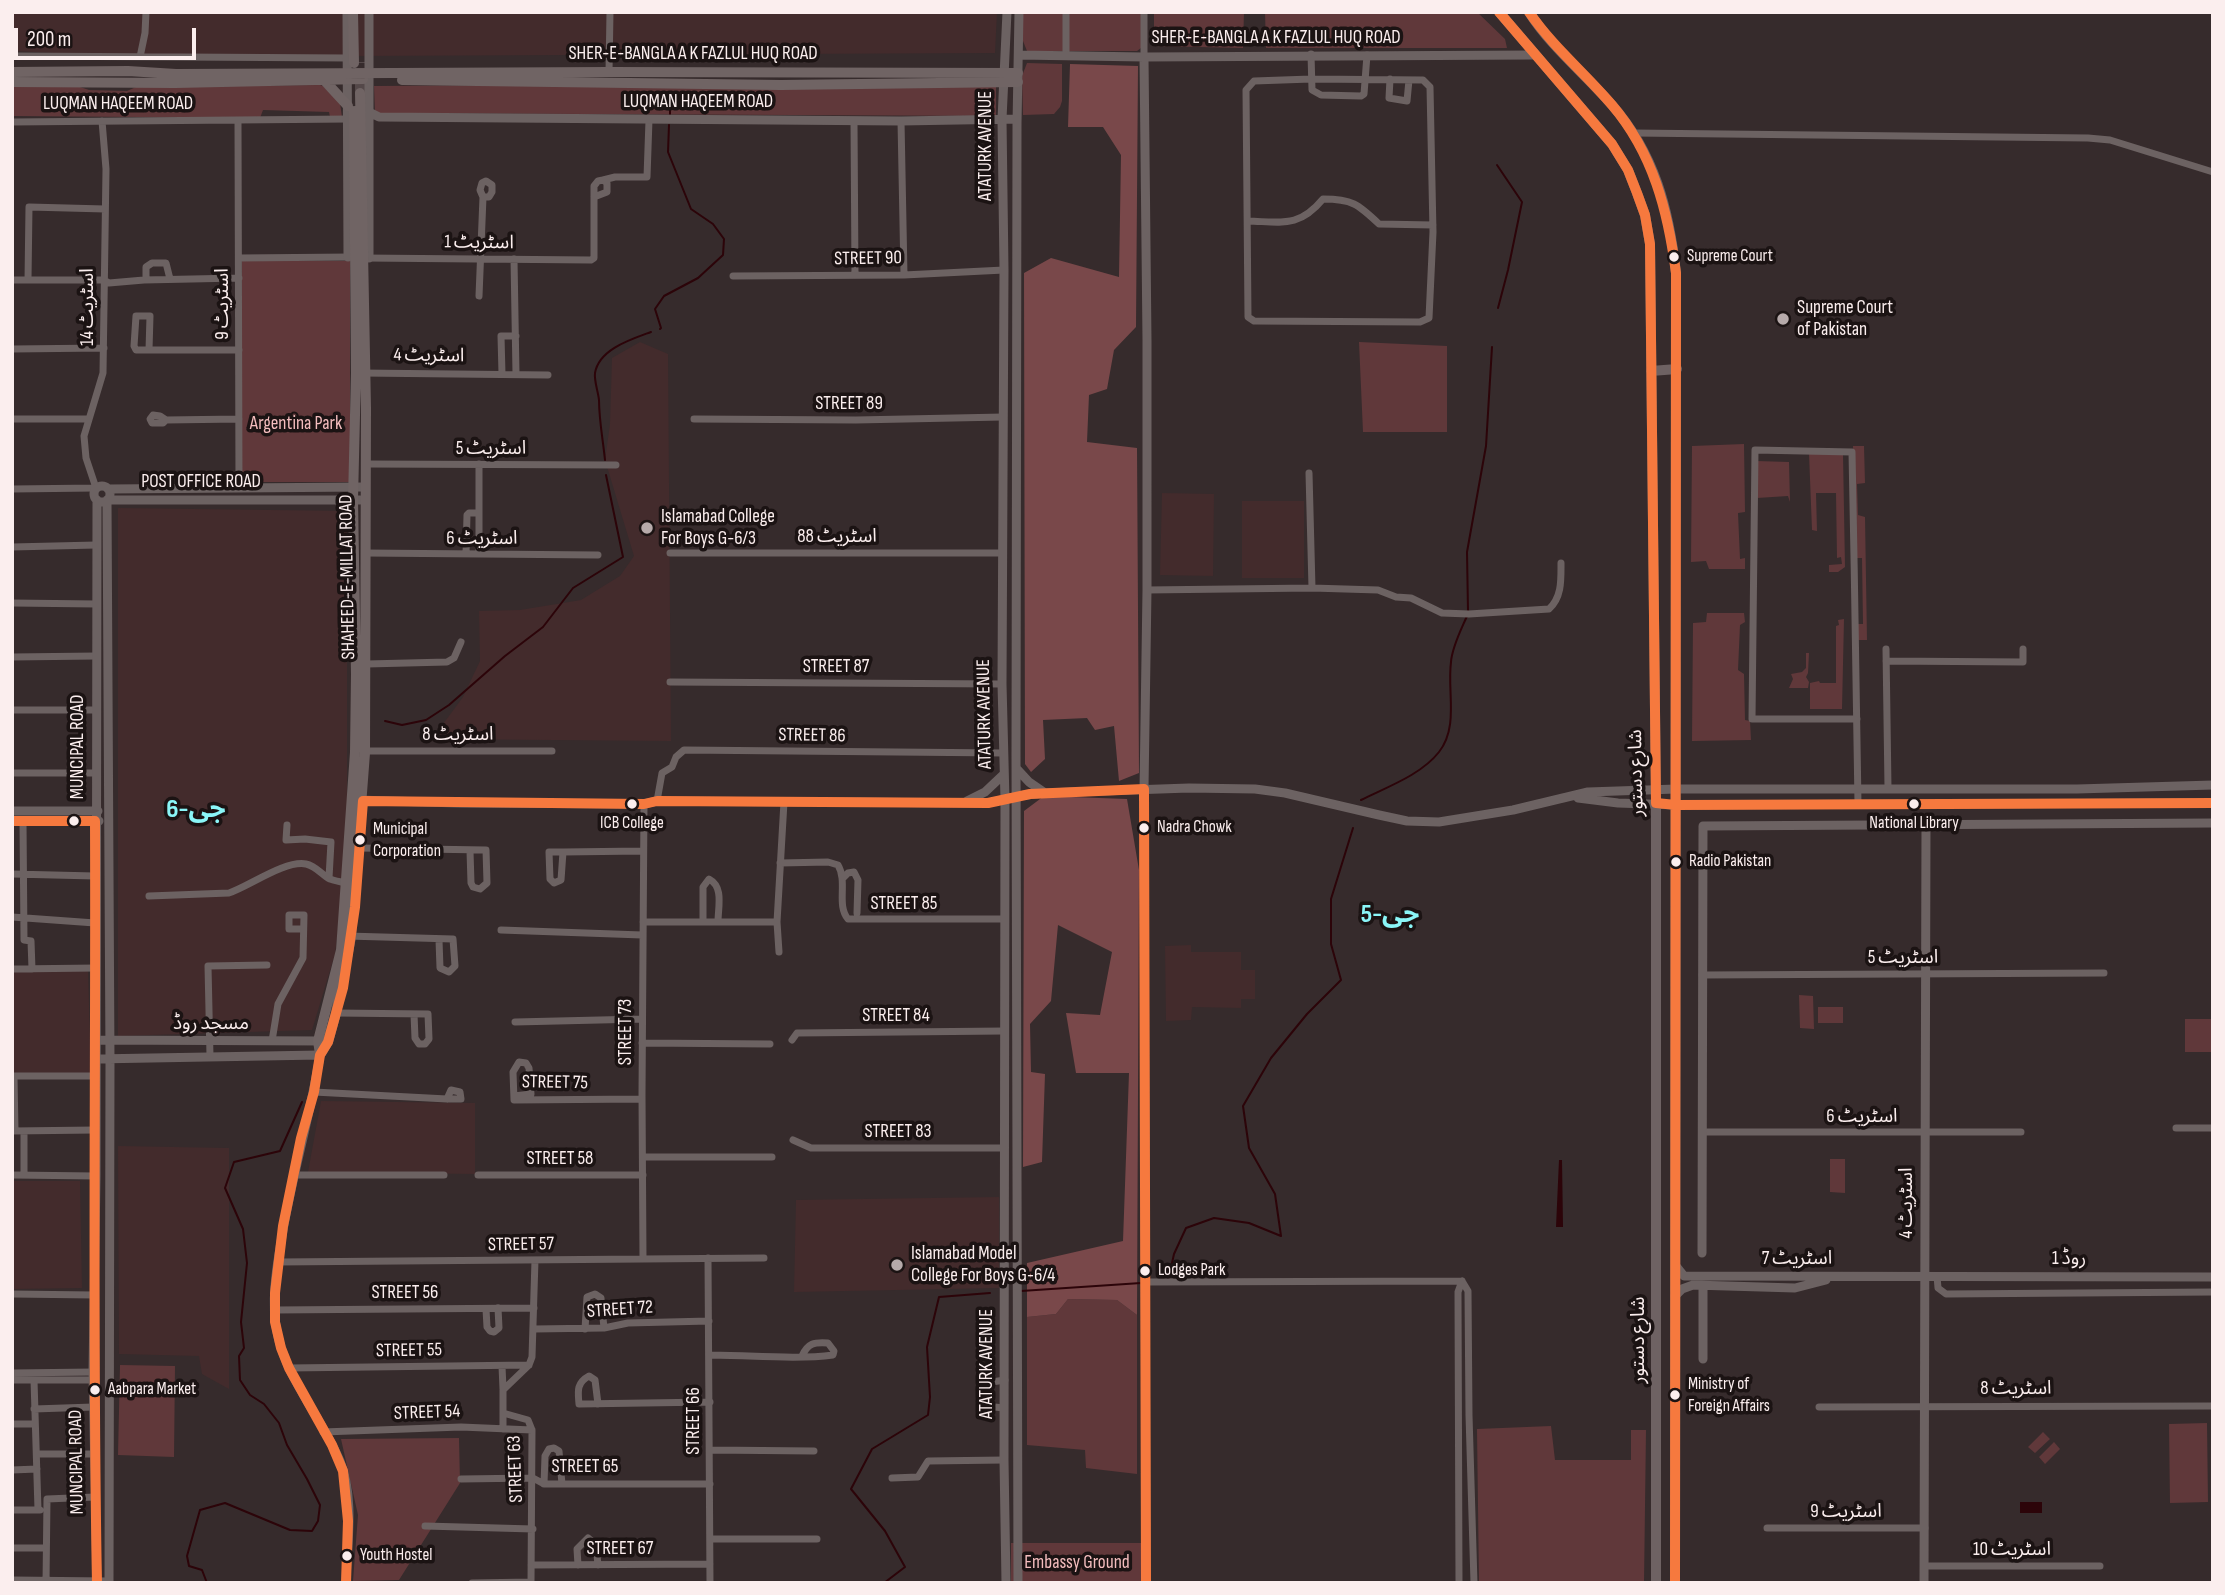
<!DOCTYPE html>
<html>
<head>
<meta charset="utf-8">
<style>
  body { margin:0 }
  #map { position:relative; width:2225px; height:1595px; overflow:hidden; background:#362b2c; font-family:"Sofia Sans Condensed",sans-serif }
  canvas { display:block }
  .frame { position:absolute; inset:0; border:14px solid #fbeeee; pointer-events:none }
  .scale { position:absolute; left:14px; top:28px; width:182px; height:32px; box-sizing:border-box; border:4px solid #fbeeee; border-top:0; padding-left:9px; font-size:21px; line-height:24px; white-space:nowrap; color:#fbeeee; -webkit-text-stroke:5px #1b1313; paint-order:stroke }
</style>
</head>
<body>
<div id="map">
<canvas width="2225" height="1595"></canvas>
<div class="frame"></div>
<div class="scale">200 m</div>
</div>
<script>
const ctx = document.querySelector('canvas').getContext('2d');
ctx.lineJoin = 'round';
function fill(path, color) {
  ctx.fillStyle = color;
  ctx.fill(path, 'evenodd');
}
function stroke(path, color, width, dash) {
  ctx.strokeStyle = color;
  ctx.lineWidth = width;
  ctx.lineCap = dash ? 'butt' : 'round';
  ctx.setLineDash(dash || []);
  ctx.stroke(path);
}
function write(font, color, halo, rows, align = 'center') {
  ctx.font = font + ' "Sofia Sans Condensed","Noto Sans Arabic",sans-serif';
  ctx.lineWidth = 7;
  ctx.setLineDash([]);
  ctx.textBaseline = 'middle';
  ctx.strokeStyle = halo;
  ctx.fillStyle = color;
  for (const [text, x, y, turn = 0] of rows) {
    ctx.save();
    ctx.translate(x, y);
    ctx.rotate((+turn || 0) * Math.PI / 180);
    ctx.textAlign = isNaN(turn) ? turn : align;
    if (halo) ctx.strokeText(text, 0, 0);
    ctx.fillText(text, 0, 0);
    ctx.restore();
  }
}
fill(new Path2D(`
  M 12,12 L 997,12 L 995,53 L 140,57 L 12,51 Z
  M 640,342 L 668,354 L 671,741 L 432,739 L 463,697 L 480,661 L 479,611 L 520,610 L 581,600 L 620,576 L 634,556 L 605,460 L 610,424 L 612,358 Z
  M 1162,493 L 1214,494 L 1213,576 L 1160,575 Z
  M 1242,501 L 1304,501 L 1304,578 L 1242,578 Z
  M 118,508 L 347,511 L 347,812 L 343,889 L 335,954 L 312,1030 L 118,1036 Z
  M 1191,945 L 1191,952 L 1241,952 L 1241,970 L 1255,970 L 1255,999 L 1241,999 L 1241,1008 L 1192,1007 L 1191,1020 L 1166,1021 L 1165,946 Z
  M 12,971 L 88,971 L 91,1073 L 12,1074 Z
  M 321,1101 L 475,1103 L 475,1174 L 308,1172 Z
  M 118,1146 L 229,1148 L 229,1389 L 202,1374 L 199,1356 L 119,1354 Z
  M 12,1181 L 80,1181 L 82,1288 L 12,1289 Z
  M 999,1197 L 999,1288 L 794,1292 L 796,1200 Z`), '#432b2c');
fill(new Path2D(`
  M 1022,12 L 1141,12 L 1141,48 L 1137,51 L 1027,51 L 1023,41 Z
  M 1154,12 L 1244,12 L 1243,48 L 1154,46 Z
  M 1265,12 L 1477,12 L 1505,39 L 1507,48 L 1266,48 Z
  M 1027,63 L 1062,64 L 1062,101 L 1060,107 L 1054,114 L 1023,115 L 1022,76 Z
  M 996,82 L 996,116 L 375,113 L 374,86 Z
  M 320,85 L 323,86 L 340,103 L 342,117 L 330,117 L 329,112 L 263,110 L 260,118 L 12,116 L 12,86 L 77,86 L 89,90 L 127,91 L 136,87 Z
  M 242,261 L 350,261 L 350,482 L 242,482 Z
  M 1359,342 L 1447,346 L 1447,432 L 1363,432 Z
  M 1744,444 L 1745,512 L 1738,513 L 1740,559 L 1745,558 L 1745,569 L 1709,569 L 1706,561 L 1691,562 L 1692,446 Z
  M 1853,446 L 1864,446 L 1865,483 L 1857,484 L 1858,515 L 1865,517 L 1867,640 L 1856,640 L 1856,624 L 1863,624 L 1862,558 L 1855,558 Z
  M 1809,453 L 1843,454 L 1845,567 L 1838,572 L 1829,572 L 1829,565 L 1842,564 L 1841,557 L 1837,558 L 1836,493 L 1816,493 L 1817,531 L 1812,530 Z
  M 1756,461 L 1789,462 L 1790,502 L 1788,496 L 1757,498 Z
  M 1707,613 L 1744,613 L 1745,622 L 1740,625 L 1738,670 L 1744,674 L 1745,720 L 1750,721 L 1751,740 L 1692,741 L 1693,623 L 1706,622 Z
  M 1844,619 L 1842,709 L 1810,709 L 1810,683 L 1819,681 L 1820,683 L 1836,683 L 1836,626 L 1839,625 L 1838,620 Z
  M 1806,653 L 1809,653 L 1808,673 L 1806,677 L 1809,682 L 1808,688 L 1789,688 L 1793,679 L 1791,674 L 1802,672 L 1806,668 Z
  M 1799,995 L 1813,996 L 1814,1029 L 1800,1028 Z
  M 1818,1007 L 1843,1007 L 1843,1023 L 1818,1023 Z
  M 2185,1019 L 2213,1019 L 2213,1052 L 2185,1052 Z
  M 1830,1159 L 1845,1159 L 1845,1193 L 1830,1192 Z
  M 1068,1299 L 1117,1300 L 1137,1315 L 1137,1474 L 1086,1468 L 1085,1450 L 1027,1445 L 1027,1317 L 1056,1314 Z
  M 120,1365 L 175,1366 L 174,1457 L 118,1455 Z
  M 2207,1423 L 2208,1502 L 2170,1503 L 2169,1424 Z
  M 1551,1426 L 1555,1460 L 1631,1460 L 1631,1430 L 1646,1430 L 1644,1583 L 1479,1583 L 1477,1429 Z
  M 2043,1432 L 2050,1439 L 2035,1453 L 2028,1447 Z
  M 459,1438 L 460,1483 L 399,1580 L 353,1581 L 358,1515 L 341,1439 Z
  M 2054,1442 L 2060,1449 L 2045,1464 L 2039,1457 Z
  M 1011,1543 L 1143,1543 L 1143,1583 L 1011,1583 Z`), '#60383a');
fill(new Path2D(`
  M 1070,64 L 1138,66 L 1136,327 L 1114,350 L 1107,389 L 1089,395 L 1087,442 L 1137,448 L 1139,773 L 1119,781 L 1114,726 L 1095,730 L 1087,718 L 1043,720 L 1045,759 L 1031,772 L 1025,764 L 1024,273 L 1051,258 L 1119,277 L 1121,155 L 1103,127 L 1068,127 Z
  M 1044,796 L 1127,799 L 1139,870 L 1137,1315 L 1117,1300 L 1068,1299 L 1056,1314 L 1027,1317 L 1027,1263 L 1123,1241 L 1129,1073 L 1076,1073 L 1066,1013 L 1100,1015 L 1112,952 L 1058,925 L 1051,1001 L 1030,1024 L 1031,1072 L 1045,1074 L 1042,1162 L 1023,1167 L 1024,811 Z`), '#79484a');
fill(new Path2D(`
  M 1559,1160 L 1562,1160 L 1563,1227 L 1556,1227 Z
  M 2020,1502 L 2042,1502 L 2042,1513 L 2020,1513 Z`), '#2c0409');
stroke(new Path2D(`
  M 670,114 L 670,97
  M 1497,165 L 1522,202 L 1508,270 L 1498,308
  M 660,329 L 661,328 L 655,309 L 664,296 L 698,278 L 723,255 L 724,239 L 713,224 L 691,209 L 668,152 L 669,125
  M 605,460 C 603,440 599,420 599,400 C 598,391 594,381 595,373 C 599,349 632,339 651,332
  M 1468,611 L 1467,552 L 1486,446 L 1492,347
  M 385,721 L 402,725 L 426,720 L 449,705 L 505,656 L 543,627 L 573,588 L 623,557 L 606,475
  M 1361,800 C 1387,787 1421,775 1439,752 C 1459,726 1447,692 1451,662 C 1452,647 1461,630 1467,616
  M 1168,1281 L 1174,1254 L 1186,1228 L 1214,1218 L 1249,1223 L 1281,1236 L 1275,1194 L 1249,1148 L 1243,1106 L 1271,1058 L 1307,1014 L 1341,980 L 1331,944 L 1331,899 L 1353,828
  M 1021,1291 L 1141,1283
  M 207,1583 L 202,1570 L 189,1566 L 187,1556 L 200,1510 L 225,1503 L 290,1530 L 312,1531 L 318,1521 L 320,1505 L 307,1479 L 287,1445 L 279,1423 L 264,1404 L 250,1395 L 240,1380 L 239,1356 L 244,1348 L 241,1322 L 247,1263 L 243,1229 L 225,1188 L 234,1162 L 280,1151 L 302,1102
  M 884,1583 L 905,1567 L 885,1531 L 851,1489 L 872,1449 L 928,1415 L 930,1397 L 927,1347 L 939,1297 L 990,1293`), '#2c0409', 2);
stroke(new Path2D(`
  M 360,93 L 360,62`), '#544849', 10, [10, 5]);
stroke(new Path2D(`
  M 1066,12 L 1066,56
  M 1311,54 L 1312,90 L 1321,95 L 1361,96 L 1364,94 L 1367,55
  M 12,56 L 348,58
  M 140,57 L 145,33 L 146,12
  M 1144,57 L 1144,12
  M 609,72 L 610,12
  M 1311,79 L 1423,80 L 1430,87 L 1433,232 L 1429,318 L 1420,322 L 1254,321 L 1248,317 L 1246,90 L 1254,81 Z
  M 1390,79 L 1389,98 L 1407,101 L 1409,80
  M 238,121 L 239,488
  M 854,121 L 855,275
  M 901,121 L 904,275
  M 12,122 L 349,119
  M 1634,133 L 2088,138 L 2110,140 L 2213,172
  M 603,180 L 615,177 L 647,177 L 649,120
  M 1248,221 C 1282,222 1299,228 1323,199 C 1352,199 1358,204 1379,224 L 1433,225
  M 239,258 L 351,257
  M 364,258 L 591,260 L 594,258 L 594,186 L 598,181 L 603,180 L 607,183 L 607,192 L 594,197
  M 514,259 L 516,374
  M 733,276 L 904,275 L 1004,270
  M 12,280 L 104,280 L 109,283 L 144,280 L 239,278
  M 28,280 L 29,207 L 105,209
  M 146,280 L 146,267 L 152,263 L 166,263 L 170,279
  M 479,296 L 483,197 L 480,190 L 482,183 L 486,181 L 492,185 L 492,192 L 489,197 L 483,197
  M 12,349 L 104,348
  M 149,350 L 150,316 L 136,316 L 134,346 L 136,350 L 239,350
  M 361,373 L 548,375
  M 502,374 L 501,336 L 516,336
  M 12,419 L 88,419
  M 694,419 L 856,420 L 1003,417
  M 166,420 L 160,416 L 153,415 L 150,419 L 152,423 L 163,423 L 166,420 L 239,419
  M 365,464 L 616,465
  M 479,464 L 479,554
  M 1309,473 L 1312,588
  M 12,489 L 96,488 L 86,458 L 84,436 L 103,373 L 106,169 L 102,121
  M 12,547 L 96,545
  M 365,553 L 598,555
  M 670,553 L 1003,553
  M 466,554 L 467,515 L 469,513 L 479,513
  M 1147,590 L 1312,588 L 1378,590 L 1396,597 L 1411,598 L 1442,613 L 1469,614 L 1549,609 C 1562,597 1561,580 1561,563
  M 12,603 L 97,604
  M 1886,649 L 1888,788
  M 12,657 L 96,656
  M 1886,661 L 2023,662 L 2023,649
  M 367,664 L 447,662 L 454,658 L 461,642
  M 670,682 L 1002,684
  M 12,710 L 96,710
  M 1857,719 L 1752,719 L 1755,450 L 1852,452 C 1854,569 1857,686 1858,803
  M 365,751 L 552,751
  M 12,773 L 96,773
  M 657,801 L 662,773 L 672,767 L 676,757 L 684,750 L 1003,753
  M 23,821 L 24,940 L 31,941 L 32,969
  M 287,825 L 286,840 L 305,839 L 331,842 L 329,878
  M 359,848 L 486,850 L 487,883 L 480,889 L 473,887 L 471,883 L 470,851
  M 563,852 L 561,880 L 554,883 L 550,879 L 549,852 L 563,852 L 642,851
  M 780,863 L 828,862 L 838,865 C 848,882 836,905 848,919 L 1004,919
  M 12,874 L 95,876
  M 843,878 L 848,873 L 854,872 L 858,880 L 857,913
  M 149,896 L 229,893 C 248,887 285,860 306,864 C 316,866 322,875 330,879 C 335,881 341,882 347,883
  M 12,917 L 95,923
  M 643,922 L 777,922
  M 703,922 L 703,887 L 709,879 C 724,887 718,907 718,922
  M 501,930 L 642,935
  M 347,936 L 453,939 L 455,966 L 449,972 L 440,968 L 439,940
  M 779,952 L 777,922 L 784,802
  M 12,969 L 96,968
  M 1702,975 L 2104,973
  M 336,1013 L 428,1014 L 429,1039 L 425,1044 L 419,1044 L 415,1038 L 414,1014
  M 515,1022 L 642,1019
  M 792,1040 L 797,1033 L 1004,1031
  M 272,1041 L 278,1004 L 303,958 L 304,915 L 289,915 L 289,929 L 303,929
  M 642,1043 L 770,1044
  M 210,1056 L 208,966 L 267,965
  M 12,1076 L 95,1076
  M 14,1076 L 15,1131
  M 314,1092 L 447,1099 L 461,1099 L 460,1092 L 451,1090 L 447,1099
  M 514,1096 L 531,1094 L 529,1068 L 526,1063 L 519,1062 L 513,1072 L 514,1100 L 642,1099
  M 2176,1128 L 2213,1128
  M 12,1131 L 95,1130
  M 24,1131 L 24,1175
  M 1702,1132 L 2021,1132
  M 793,1140 L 811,1148 L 1005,1148
  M 643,1157 L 772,1157
  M 12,1175 L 96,1176
  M 294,1175 L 444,1175
  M 478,1175 L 643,1175
  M 708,1258 L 710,1583
  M 643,1259 L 642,1094 L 644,804
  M 278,1262 L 764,1258
  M 1937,1276 L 1938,1288 L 1946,1294 L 2213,1292
  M 1462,1281 L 1468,1291 L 1469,1415 L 1474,1583
  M 1147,1282 L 1462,1281
  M 12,1294 L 94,1295
  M 486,1309 L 487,1327 L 490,1331 L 494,1332 L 499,1328 L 498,1308
  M 275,1310 L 534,1308
  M 534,1329 L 604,1328 L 628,1323 L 709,1321
  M 585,1329 L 587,1297 L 595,1294 L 601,1298 L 604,1328
  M 709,1355 C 747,1355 797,1360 833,1355 L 834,1351 L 828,1343 C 814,1342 808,1343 802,1356
  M 502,1366 L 503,1389
  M 289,1368 L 529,1365
  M 12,1373 L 93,1372
  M 12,1380 L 93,1380
  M 34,1380 L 38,1510
  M 598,1404 L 595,1380 L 589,1376 C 576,1383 578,1392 579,1404 L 710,1402
  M 1819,1407 L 2213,1406
  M 1004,1408 L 985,1406 L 985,1383 L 1005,1380
  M 34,1409 L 93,1407
  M 503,1413 L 528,1420 L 532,1430 L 531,1583
  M 12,1424 L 35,1424
  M 503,1429 L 503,1390 L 529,1365 L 532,1357 L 535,1260
  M 323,1432 L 461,1427 L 532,1430
  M 710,1450 L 814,1451
  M 37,1454 L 94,1454
  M 12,1470 L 37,1469
  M 892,1478 L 918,1477 L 928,1461 L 1004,1460
  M 461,1479 L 533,1478 L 544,1484 L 710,1484
  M 544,1484 L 545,1456 L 549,1449 L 554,1448 L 559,1451 L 562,1484
  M 12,1510 L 40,1510
  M 425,1526 L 533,1529
  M 1767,1528 L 1925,1528
  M 711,1539 L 817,1539
  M 12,1548 L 46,1548
  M 531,1565 L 710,1564
  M 578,1565 L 577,1549 L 588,1538 L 596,1545 L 598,1565
  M 1924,1566 L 2100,1566
  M 12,1580 L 109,1581
  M 46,1583 L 47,1499 L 95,1497
  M 472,1583 L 531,1582
  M 1459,1583 L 1458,1292 L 1462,1281`), '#6c6262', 7);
stroke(new Path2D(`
  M 347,12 L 348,257
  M 369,12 L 369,258
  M 1019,55 L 1144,57 L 1534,55
  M 1144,57 L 1147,341 L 1147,590 L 1144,789 L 1146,1583
  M 369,112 L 379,117 L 901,121 L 1017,119
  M94 494a8 8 0 1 1 16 0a8 8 0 1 1-16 0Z
  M 108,489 L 364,487
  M 97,500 L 96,1176 L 93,1372 L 97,1583
  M 1017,769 L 1029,782 L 1045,793
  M 1578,798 L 1618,803 L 1676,805 L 2213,803
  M 357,800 L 458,803 L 644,804 L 657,801 L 988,803 L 1017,796 L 1045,793 L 1189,788 L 1255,789 L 1285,793 L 1379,815 L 1407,821 L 1439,822 L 1513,810 L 1588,792 L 1676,789 L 2077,789 L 2213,785
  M 967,801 L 985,792 L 1003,775
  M 12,811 L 98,811
  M 12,821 L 99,821
  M 95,1040 L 325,1041
  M 95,1059 L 320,1055 C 310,1118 291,1179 281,1242 C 276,1271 271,1303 277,1332 C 286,1379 322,1418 340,1461 C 355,1498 347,1544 346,1583
  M 1702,1253 L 1703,826 L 2213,823
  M 1676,1266 L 1684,1276 L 2213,1277
  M 1703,1286 L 1703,1359
  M 1675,1296 L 1682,1289 L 1693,1285 L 1795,1288 L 1826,1280
  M 109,1583 L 110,1059 L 107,500 L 360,500
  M 1006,1583 L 1004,1460 L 1005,800 L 1002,684 L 1004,270 L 1002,119 L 1007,12
  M 1018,1583 L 1016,754 L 1017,124 L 1019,12
  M 1924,1583 L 1926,823`), '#6c6262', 9);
stroke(new Path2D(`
  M 353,12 L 354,63
  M 12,72 L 128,71 L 176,74 L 609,72 L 1018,73
  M 324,80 L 348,106
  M 402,80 L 781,85 L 1018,82
  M 12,82 L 175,83 L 363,79
  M 320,1054 L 318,1041 L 341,950 L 355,752 L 356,674 L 353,500 L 356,373 L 354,111
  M 320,1055 L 328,1042 L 336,1013 L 351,937 L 365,753 L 366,408 L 360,93`), '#706464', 10);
stroke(new Path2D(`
  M 1499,12 L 1612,144 L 1628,170 L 1637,193 L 1645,215 L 1650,244 L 1656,803 L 1656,1583
  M 1529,12 C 1551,47 1585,74 1612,105 C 1655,154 1669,210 1676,273 L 1675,1583
  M 1651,371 L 1677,369`), '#6e6263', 10);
stroke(new Path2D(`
  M 1499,12 L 1612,144 L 1628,170 L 1637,193 L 1645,215 L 1650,244 L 1656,803 L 1676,805 L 2213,803
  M 1529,12 C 1553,47 1585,73 1612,105 C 1653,153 1668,211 1676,273 L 1675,1583
  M 12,821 L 95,821 C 96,1075 92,1329 97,1583
  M 346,1583 L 348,1521 L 343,1471 L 332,1445 L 289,1368 L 281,1348 L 275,1322 L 275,1293 L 283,1226 L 301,1138 L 314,1092 L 320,1055 L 328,1042 L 343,988 L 355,907 L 363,801 L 644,804 L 657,801 L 988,803 L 1030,794 L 1144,789 L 1146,1583`), '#f6793e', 10);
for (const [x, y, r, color] of [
  [1674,257,6,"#fbeeee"],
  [1783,319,7,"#b6aaaa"],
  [647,528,7,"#b6aaaa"],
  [632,804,6,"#fbeeee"],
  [1914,804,6,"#fbeeee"],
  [74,821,6,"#fbeeee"],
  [1144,828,6,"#fbeeee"],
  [360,840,6,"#fbeeee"],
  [1676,862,6,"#fbeeee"],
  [897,1265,7,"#b6aaaa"],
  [1145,1271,6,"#fbeeee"],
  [95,1390,6,"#fbeeee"],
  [1675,1395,6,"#fbeeee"],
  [347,1556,6,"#fbeeee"]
]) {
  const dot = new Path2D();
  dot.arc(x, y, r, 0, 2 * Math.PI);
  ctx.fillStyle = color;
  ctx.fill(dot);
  stroke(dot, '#1b1313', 2.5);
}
write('17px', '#fbeeee', '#1b1313', [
  ["Supreme Court",1687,257],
  ["ICB College",632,824,"center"],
  ["National Library",1914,824,"center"],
  ["Nadra Chowk",1157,828],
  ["Municipal",373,830],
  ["Corporation",373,852],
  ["Radio Pakistan",1689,862],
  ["Lodges Park",1158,1271],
  ["Ministry of",1688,1385],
  ["Foreign Affairs",1688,1407],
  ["Aabpara Market",108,1390],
  ["Youth Hostel",360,1556]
], 'left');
write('19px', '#fbeeee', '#1b1313', [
  ["SHER-E-BANGLA A K FAZLUL HUQ ROAD",1276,38],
  ["SHER-E-BANGLA A K FAZLUL HUQ ROAD",693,54],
  ["LUQMAN HAQEEM ROAD",698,102],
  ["LUQMAN HAQEEM ROAD",118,104],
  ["ATATURK AVENUE",986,146,-90],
  ["اسٹریٹ 1",479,243,1],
  ["STREET 90",868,259,-1],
  ["اسٹریٹ 9",223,304,-90],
  ["اسٹریٹ 14",88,307,-90],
  ["اسٹریٹ 4",429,356,1],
  ["STREET 89",849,404],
  ["اسٹریٹ 5",491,449],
  ["POST OFFICE ROAD",201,482],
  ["اسٹریٹ 88",837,537],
  ["اسٹریٹ 6",482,539],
  ["SHAHEED-E-MILLAT ROAD",348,577,-91],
  ["STREET 87",836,667],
  ["ATATURK AVENUE",985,714,-91],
  ["اسٹریٹ 8",458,735],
  ["STREET 86",812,736,1],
  ["MUNCIPAL ROAD",78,747,-90],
  ["شارع دستور",1637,773,-91],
  ["STREET 85",904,904],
  ["اسٹریٹ 5",1903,958],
  ["STREET 84",896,1016],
  ["مسجد روڈ",211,1024],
  ["STREET 73",626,1032,-90],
  ["STREET 75",555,1083,1],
  ["اسٹریٹ 6",1862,1117],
  ["STREET 83",898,1132],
  ["STREET 58",560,1159],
  ["اسٹریٹ 4",1907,1203,-90],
  ["STREET 57",521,1245,-1],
  ["اسٹریٹ 7",1797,1259],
  ["روڈ 1",2069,1259],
  ["STREET 56",405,1293],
  ["STREET 72",620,1310,-4],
  ["شارع دستور",1639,1340,-90],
  ["STREET 55",409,1351,-1],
  ["ATATURK AVENUE",987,1364,-90],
  ["اسٹریٹ 8",2016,1389],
  ["STREET 54",427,1413,-2],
  ["STREET 66",694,1421,-90],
  ["MUNCIPAL ROAD",77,1462,-91],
  ["STREET 65",585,1467],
  ["STREET 63",516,1469,-92],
  ["اسٹریٹ 9",1846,1512],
  ["STREET 67",620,1549],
  ["اسٹریٹ 10",2012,1550]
]);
write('19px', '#fbeeee', '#1b1313', [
  ["Supreme Court",1797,308],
  ["of Pakistan",1797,330],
  ["Islamabad College",661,517],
  ["For Boys G-6/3",661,539],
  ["Islamabad Model",911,1254],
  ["College For Boys G-6/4",911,1276]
], 'left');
write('19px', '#f4bdbe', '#1b1313', [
  ["Argentina Park",296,424],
  ["Embassy Ground",1077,1563]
]);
write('bold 26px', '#8af6f8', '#1b1313', [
  ["جی-6",196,810],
  ["جی-5",1390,915]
]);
</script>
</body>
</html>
